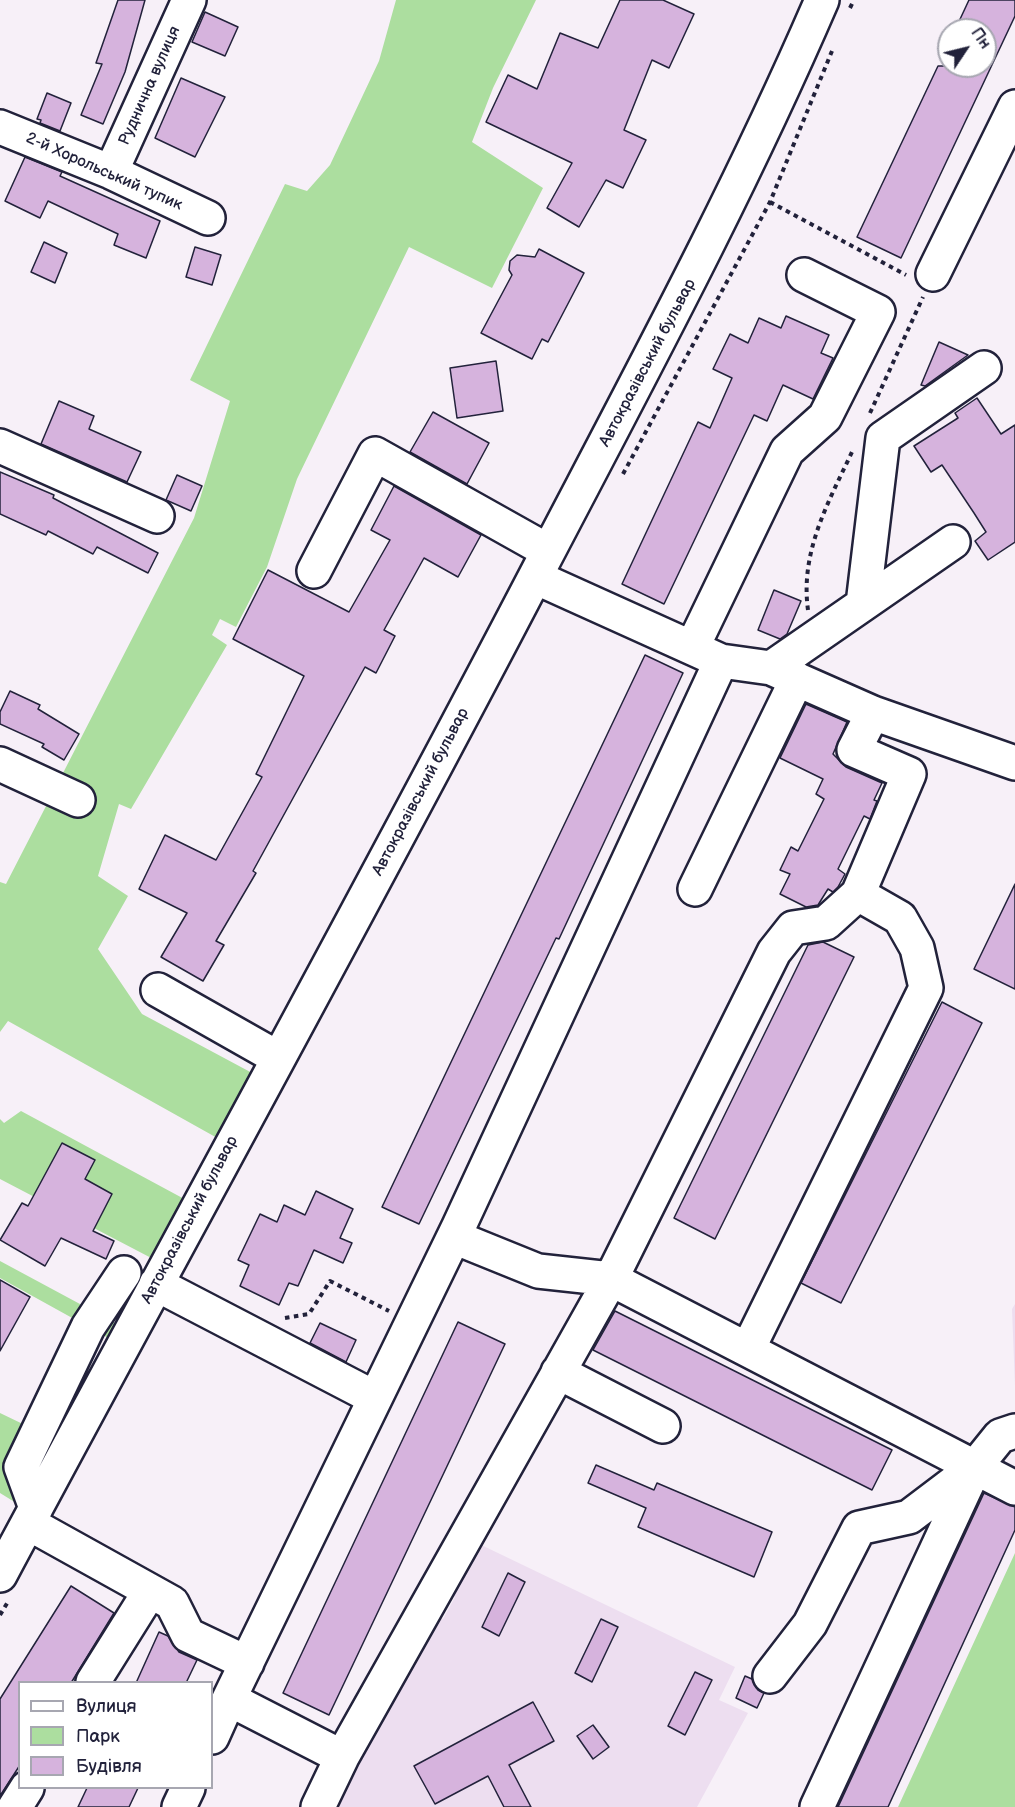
<!DOCTYPE html>
<html>
<head>
<meta charset="utf-8">
<style>
  body { margin:0 }
  #map { position:relative; width:1015px; height:1807px; overflow:hidden; background:#f7f0f8; font-family:"Balsamiq Sans",sans-serif }
  canvas { display:block }
  .legend { position:absolute; left:18px; top:1681px; width:195px; height:108px; box-sizing:border-box; background:#fff; border:2px solid #a7a7b1; margin:0; padding:8px 10px; list-style:none; font-size:18px; color:#22223b }
  .legend li { display:flex; align-items:center; gap:12px; height:30px }
  .legend b { width:30px; border:2px solid #a7a7b1 }
  .north { position:absolute; left:937px; top:18px; width:60px; height:60px; box-sizing:border-box; background:#fff; border:2px solid #a7a7b1; border-radius:50%; rotate:55deg; font-size:16px; font-weight:700; line-height:24px; text-align:center; color:#22223b }
  .north::after { content:''; display:block; margin:auto; width:21px; height:27px; background:#22223b; clip-path:polygon(50% 0,100% 100%,50% 72%,0 100%) }
</style>
</head>
<body>
<div id="map">
<canvas width="1015" height="1807"></canvas>
<ul class="legend">
<li><b style="height:8px;background:#fff"></b>Вулиця</li>
<li><b style="height:16px;background:#acde9f"></b>Парк</li>
<li><b style="height:16px;background:#d6b3dd"></b>Будівля</li>
</ul>
<div class="north">Пн</div>
</div>
<script>
const ctx = document.querySelector('canvas').getContext('2d');
ctx.lineJoin = 'round';
function fill(path, color) {
  ctx.fillStyle = color;
  ctx.fill(path, 'evenodd');
}
function stroke(path, color, width, dash) {
  ctx.strokeStyle = color;
  ctx.lineWidth = width;
  ctx.lineCap = dash ? 'butt' : 'round';
  ctx.setLineDash(dash || []);
  ctx.stroke(path);
}
function write(font, color, halo, rows, align = 'center') {
  ctx.font = font + ' "Balsamiq Sans",sans-serif';
  ctx.lineWidth = 4.5;
  ctx.setLineDash([]);
  ctx.textBaseline = 'middle';
  ctx.strokeStyle = halo;
  ctx.fillStyle = color;
  for (const [text, x, y, turn = 0] of rows) {
    ctx.save();
    ctx.translate(x, y);
    ctx.rotate((+turn || 0) * Math.PI / 180);
    ctx.textAlign = isNaN(turn) ? turn : align;
    if (halo) ctx.strokeText(text, 0, 0);
    ctx.fillText(text, 0, 0);
    ctx.restore();
  }
}
fill(new Path2D(`
  M 1015,1304 L 1015,1386 L 1012,1309 Z
  M 473,1541 L 735,1667 L 719,1700 L 748,1713 L 697,1807 L 336,1807 L 435,1615 L 443,1619 L 455,1597 L 448,1593 Z`), '#eddef0');
fill(new Path2D(`
  M 396,0 L 536,0 L 493,88 L 472,142 L 543,188 L 492,288 L 409,247 L 297,479 L 267,567 L 236,627 L 220,619 L 212,635 L 227,645 L 131,809 L 119,804 L 98,876 L 128,896 L 98,949 L 142,1014 L 254,1074 L 219,1139 L 8,1021 L 0,1032 L 0,882 L 6,884 L 194,518 L 230,401 L 190,380 L 285,184 L 307,191 L 330,165 L 379,61 Z
  M 21,1111 L 188,1201 L 157,1261 L 0,1179 L 0,1119 L 4,1123 Z
  M 0,1261 L 119,1325 L 112,1340 L 0,1278 Z
  M 0,1413 L 54,1439 L 21,1506 L 0,1493 Z
  M 1015,1553 L 1015,1807 L 898,1807 Z`), '#acde9f');
const building = new Path2D(`
  M 118,0 L 145,0 L 125,72 L 103,124 L 81,115 L 102,64 L 96,63 Z
  M 620,0 L 663,0 L 694,14 L 669,68 L 652,60 L 624,130 L 646,140 L 623,188 L 606,180 L 579,227 L 547,208 L 572,163 L 486,122 L 508,75 L 537,89 L 560,33 L 598,48 Z
  M 969,0 L 1015,0 L 1015,16 L 901,258 L 857,237 L 938,66 L 985,66 L 985,30 L 955,30 Z
  M 205,12 L 238,27 L 225,56 L 192,42 Z
  M 181,78 L 225,97 L 195,157 L 155,138 Z
  M 47,93 L 71,103 L 60,131 L 40,123 L 41,120 L 37,119 Z
  M 25,157 L 62,172 L 60,176 L 160,221 L 146,258 L 114,245 L 118,234 L 48,201 L 40,218 L 5,201 Z
  M 44,242 L 67,253 L 55,283 L 31,272 Z
  M 195,247 L 221,255 L 212,285 L 186,277 Z
  M 539,249 L 584,273 L 548,342 L 542,339 L 532,359 L 481,333 L 512,275 L 509,270 L 510,261 L 517,255 L 535,257 Z
  M 786,316 L 829,335 L 821,353 L 833,358 L 813,399 L 783,385 L 767,421 L 754,415 L 664,604 L 622,584 L 698,422 L 710,428 L 732,378 L 713,369 L 730,334 L 748,343 L 759,318 L 781,328 Z
  M 939,342 L 968,355 L 925,386 L 921,385 Z
  M 496,361 L 503,411 L 457,418 L 450,368 Z
  M 977,398 L 1001,434 L 1015,425 L 1015,542 L 988,560 L 975,541 L 986,532 L 974,513 L 942,465 L 931,472 L 914,446 L 958,418 L 955,413 Z
  M 59,401 L 94,416 L 89,429 L 141,452 L 127,482 L 41,444 Z
  M 433,412 L 489,443 L 467,484 L 410,452 Z
  M 0,472 L 54,495 L 53,498 L 158,553 L 148,573 L 97,547 L 93,554 L 48,531 L 46,535 L 0,514 Z
  M 177,475 L 202,486 L 191,511 L 166,500 Z
  M 394,486 L 481,535 L 458,577 L 424,558 L 384,630 L 395,636 L 376,673 L 365,667 L 253,871 L 256,873 L 216,941 L 224,945 L 203,981 L 161,957 L 187,913 L 139,889 L 165,835 L 216,860 L 262,777 L 256,774 L 304,676 L 233,639 L 268,570 L 349,612 L 390,540 L 371,530 Z
  M 774,590 L 801,601 L 787,634 L 780,639 L 758,630 Z
  M 645,655 L 683,673 L 559,939 L 556,938 L 419,1224 L 382,1207 Z
  M 10,691 L 40,705 L 38,709 L 79,734 L 64,760 L 42,747 L 44,744 L 0,724 L 0,712 Z
  M 806,704 L 847,722 L 833,754 L 846,767 L 882,783 L 874,800 L 877,801 L 870,819 L 864,816 L 838,869 L 845,874 L 838,887 L 833,892 L 828,889 L 818,905 L 806,907 L 780,894 L 790,874 L 780,870 L 791,847 L 798,851 L 824,799 L 816,794 L 823,779 L 780,758 Z
  M 1015,884 L 1015,989 L 974,969 Z
  M 823,942 L 854,957 L 715,1239 L 674,1218 L 808,945 Z
  M 942,1002 L 982,1023 L 841,1303 L 801,1283 Z
  M 62,1143 L 95,1160 L 85,1179 L 112,1194 L 93,1231 L 114,1241 L 106,1259 L 61,1238 L 45,1266 L 0,1240 L 22,1203 L 28,1206 Z
  M 316,1191 L 353,1209 L 340,1238 L 352,1243 L 343,1263 L 314,1250 L 298,1286 L 289,1283 L 279,1305 L 240,1286 L 249,1265 L 238,1260 L 260,1214 L 277,1222 L 284,1205 L 305,1215 Z
  M 0,1280 L 30,1297 L 0,1351 Z
  M 615,1311 L 892,1450 L 872,1490 L 593,1350 Z
  M 458,1322 L 505,1344 L 329,1715 L 283,1693 Z
  M 320,1323 L 356,1340 L 346,1362 L 310,1343 Z
  M 596,1465 L 654,1490 L 657,1483 L 772,1532 L 754,1577 L 638,1527 L 646,1508 L 588,1483 Z
  M 984,1493 L 1015,1507 L 1015,1530 L 888,1807 L 838,1807 Z
  M 508,1573 L 525,1582 L 499,1636 L 482,1627 Z
  M 71,1586 L 114,1613 L 71,1683 L 20,1683 L 20,1765 L 0,1796 L 0,1699 Z
  M 601,1619 L 618,1627 L 592,1682 L 575,1673 Z
  M 159,1632 L 168,1636 L 179,1652 L 197,1660 L 186,1683 L 136,1683 Z
  M 695,1672 L 712,1680 L 685,1735 L 668,1726 Z
  M 745,1676 L 752,1679 L 758,1690 L 764,1693 L 757,1708 L 736,1698 Z
  M 533,1702 L 554,1741 L 509,1765 L 531,1807 L 504,1807 L 488,1776 L 435,1804 L 414,1766 Z
  M 593,1725 L 609,1747 L 593,1759 L 577,1736 Z
  M 87,1788 L 138,1788 L 129,1807 L 78,1807 Z`);
fill(building, '#d6b3dd');
stroke(building, '#22223b', 1.5);
const minor = new Path2D(`
  M 0,127 L 111,172 L 208,218
  M 111,172 L 189,0
  M 933,274 L 1015,107
  M 0,446 L 157,516
  M 314,571 L 375,454 L 548,551
  M 863,604 L 883,438 L 984,368
  M 692,648 L 787,451 L 825,417 L 878,312 L 804,275
  M 721,661 L 771,668 L 873,713 L 1015,763
  M 771,668 L 953,542
  M 0,764 L 78,800
  M 695,889 L 797,679
  M 158,990 L 278,1058
  M 454,1237 L 538,1271 L 611,1279 L 1015,1488
  M 156,1284 L 375,1398
  M 748,1349 L 926,988 L 917,948 L 900,918 L 858,894
  M 558,1372 L 663,1426
  M 36,1508 L 21,1467 L 88,1327 L 124,1273
  M 28,1523 L 172,1603 L 188,1635 L 247,1663
  M 0,1575 C 178,1242 361,911 536,575 C 635,385 737,197 822,0
  M 770,1676 L 810,1624 L 859,1528 L 909,1517 L 975,1467 L 1000,1436 L 1015,1431
  M 93,1682 L 150,1591
  M 229,1699 L 459,1226 L 721,661 L 535,577
  M 212,1737 L 229,1699 L 342,1757
  M 15,1807 L 27,1788
  M 179,1807 L 188,1788
  M 318,1807 L 342,1757 L 611,1279 L 774,952 L 793,928 L 826,923 L 858,894 L 909,774 L 854,750 L 873,713
  M 817,1807 L 975,1467`);
stroke(minor, '#22223b', 38);
stroke(new Path2D(`
  M 850,8 L 854,0
  M 770,202 L 906,275
  M 870,413 L 923,297
  M 623,474 L 770,202 L 832,51
  M 808,610 C 800,552 828,503 852,452
  M 285,1318 L 309,1314 L 330,1281 L 389,1311
  M 0,1615 L 9,1600`), '#22223b', 4, [4.5, 4.5]);
stroke(minor, '#fff', 33);
write('16px', '#22223b', '#fff', [
  ["Руднична вулиця",150,86,-66],
  ["2-й Хорольський тупик",104,172,24],
  ["Автокразівський бульвар",648,363,-62],
  ["Автокразівський бульвар",421,792,-62],
  ["Автокразівський бульвар",190,1220,-62]
]);
</script>
</body>
</html>
